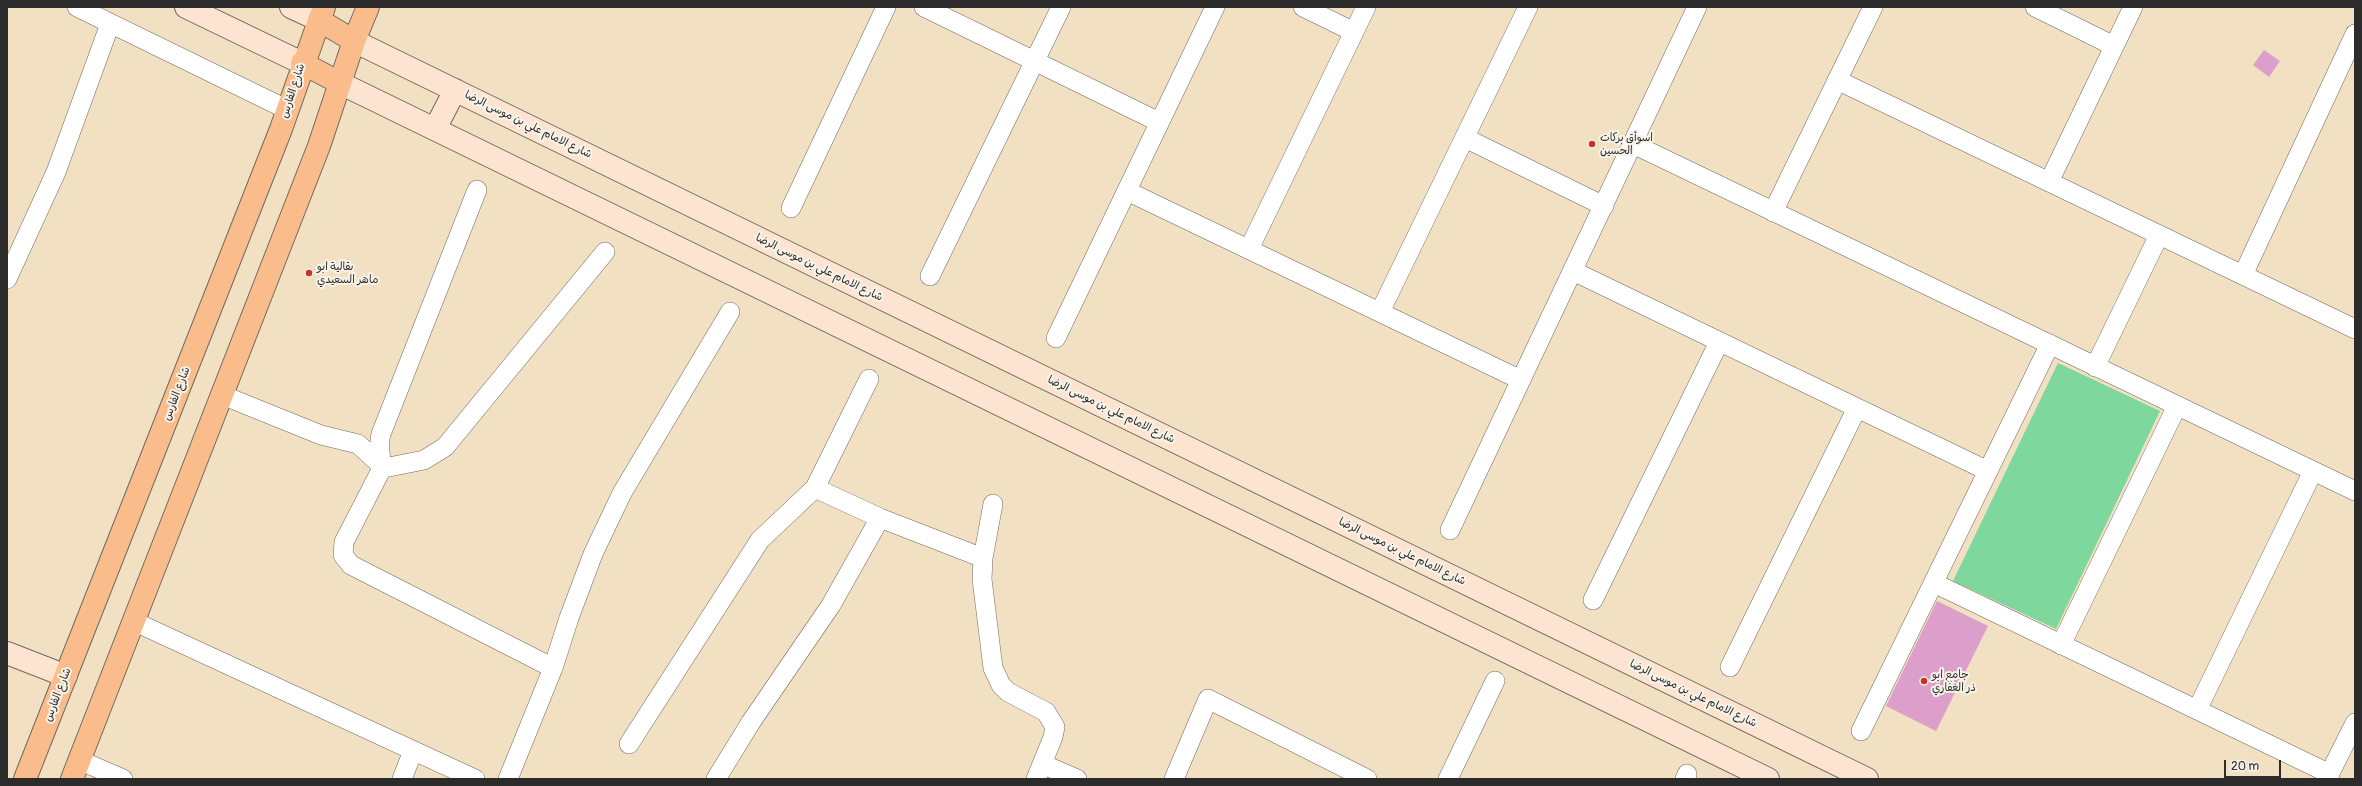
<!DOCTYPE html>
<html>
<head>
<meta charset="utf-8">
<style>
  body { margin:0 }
  #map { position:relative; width:2362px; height:786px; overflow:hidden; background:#f1e0c2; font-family:Pangolin,sans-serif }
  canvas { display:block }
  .frame { position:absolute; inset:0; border:8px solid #2b2b2b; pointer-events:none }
  .scale { position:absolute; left:2224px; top:760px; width:57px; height:18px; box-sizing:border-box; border:2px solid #2b2b2b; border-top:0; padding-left:5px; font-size:12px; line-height:14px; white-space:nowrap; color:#2b2b2b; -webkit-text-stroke:3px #f7f3e8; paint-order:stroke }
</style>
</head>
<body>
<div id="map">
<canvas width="2362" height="786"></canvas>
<div class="frame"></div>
<div class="scale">20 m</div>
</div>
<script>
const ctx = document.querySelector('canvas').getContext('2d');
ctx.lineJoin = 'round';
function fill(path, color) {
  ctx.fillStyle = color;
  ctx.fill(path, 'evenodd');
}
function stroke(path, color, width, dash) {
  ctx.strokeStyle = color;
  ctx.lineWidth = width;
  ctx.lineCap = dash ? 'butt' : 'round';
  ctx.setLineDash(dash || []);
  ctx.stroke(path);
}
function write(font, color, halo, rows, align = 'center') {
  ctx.font = font + ' Pangolin,"Playpen Sans Arabic",sans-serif';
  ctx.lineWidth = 4;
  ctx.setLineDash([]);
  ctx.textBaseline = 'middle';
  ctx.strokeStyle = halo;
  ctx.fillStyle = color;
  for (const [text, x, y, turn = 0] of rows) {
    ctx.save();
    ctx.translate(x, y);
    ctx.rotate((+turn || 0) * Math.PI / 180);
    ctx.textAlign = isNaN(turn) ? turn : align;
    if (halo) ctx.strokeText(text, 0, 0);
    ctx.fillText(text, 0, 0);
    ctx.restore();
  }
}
fill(new Path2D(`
  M 2058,363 L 2160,411 L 2056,629 L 1953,581 Z`), '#7ed79c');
fill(new Path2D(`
  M 2264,50 L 2280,61 L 2269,77 L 2253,65 Z
  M 1937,601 L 1988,626 L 1936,731 L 1886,706 Z`), '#dc9fcb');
const street = new Path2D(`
  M 77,7 L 288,110
  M 924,7 L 1159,122
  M 1303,7 L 1354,32
  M 2035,7 L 2114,46
  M 1837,80 L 2355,329
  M 1465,138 L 1604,206
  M 1633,144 L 2355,491
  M 2049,182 L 2133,7
  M 477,190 L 381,434 C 377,447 383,459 380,472 L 344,542 L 343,555 L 351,565 L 553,668
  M 1127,191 L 1521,380
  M 791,208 L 886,7
  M 1773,212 L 1873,7
  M 1249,249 L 1366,7
  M 1573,271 L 1988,471
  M 2243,275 L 2355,34
  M 930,276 L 1061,7
  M 7,279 L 56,172 L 110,24
  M 1380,312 L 1528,7
  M 1056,338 L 1215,7
  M 2095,367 L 2159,235
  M 222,395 L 321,435 L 358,444 L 382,466 L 389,467 L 424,460 L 445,447 L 605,252
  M 815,488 L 880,518 L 983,558
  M 993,504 L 983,558 L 982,579 L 993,668 L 1001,685 L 1008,692 L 1046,712 L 1055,727 L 1053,737 L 1036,779
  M 1450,530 L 1697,7
  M 1934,583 L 2330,774
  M 1593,600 L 1719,342
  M 133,621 L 475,779
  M 2061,645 L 2177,406
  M 1730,667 L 1857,408
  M 2197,710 L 2313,471
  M 1861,731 L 2050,344
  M 629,744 L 760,540 L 815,488 L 869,379
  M 79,760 L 123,779
  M 1042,764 L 1077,779
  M 402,779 L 413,751
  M 508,779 L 553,668 L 569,618 L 593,554 L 622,493 L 730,312
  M 716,779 L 751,722 L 831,605 L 880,518
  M 1174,779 L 1208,699 L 1367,779
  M 1448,779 L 1495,681
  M 1685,779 L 1687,774
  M 2327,779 L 2355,723`);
const secondary = new Path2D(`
  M 186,7 L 302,63
  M 291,7 L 319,20
  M 354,41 L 1867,779
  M 340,83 L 1768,779
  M 435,129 L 455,90
  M 7,653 L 66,676`);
const primary = new Path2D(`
  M 319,20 L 354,41
  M 302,63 L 340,83
  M 25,779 L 281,129 L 324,7
  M 72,779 L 319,146 L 354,41 L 368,7`);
stroke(street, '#706a60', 20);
stroke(secondary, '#706a60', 24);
stroke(primary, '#706a60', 24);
stroke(street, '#fff', 19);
stroke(secondary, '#fde4d1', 22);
stroke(primary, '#fabc8b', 22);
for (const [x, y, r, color] of [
  [1592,144,4,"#c8321e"],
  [309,273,4,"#c8321e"],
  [1924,681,4,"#c8321e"]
]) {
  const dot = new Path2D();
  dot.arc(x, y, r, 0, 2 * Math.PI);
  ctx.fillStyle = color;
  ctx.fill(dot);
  stroke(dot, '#f7f3e8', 1.5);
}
write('11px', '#2b2b2b', '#f7f3e8', [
  ["شارع الفارس",293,91,-72],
  ["شارع الامام علي بن موسى الرضا",528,125,26],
  ["شارع الامام علي بن موسى الرضا",819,268,26],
  ["شارع الفارس",177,394,-69],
  ["شارع الامام علي بن موسى الرضا",1111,410,26],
  ["شارع الامام علي بن موسى الرضا",1402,552,26],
  ["شارع الامام علي بن موسى الرضا",1693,694,26],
  ["شارع الفارس",58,695,-69]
]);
write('11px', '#2b2b2b', '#f7f3e8', [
  ["اسوأق بركات",1600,138],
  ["الحسين",1600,151],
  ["بقالية ابو",317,267],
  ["ماهر السعيدي",317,280],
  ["جامع ابو",1932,675],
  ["ذر الغفاري",1932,688]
], 'left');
</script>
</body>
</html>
